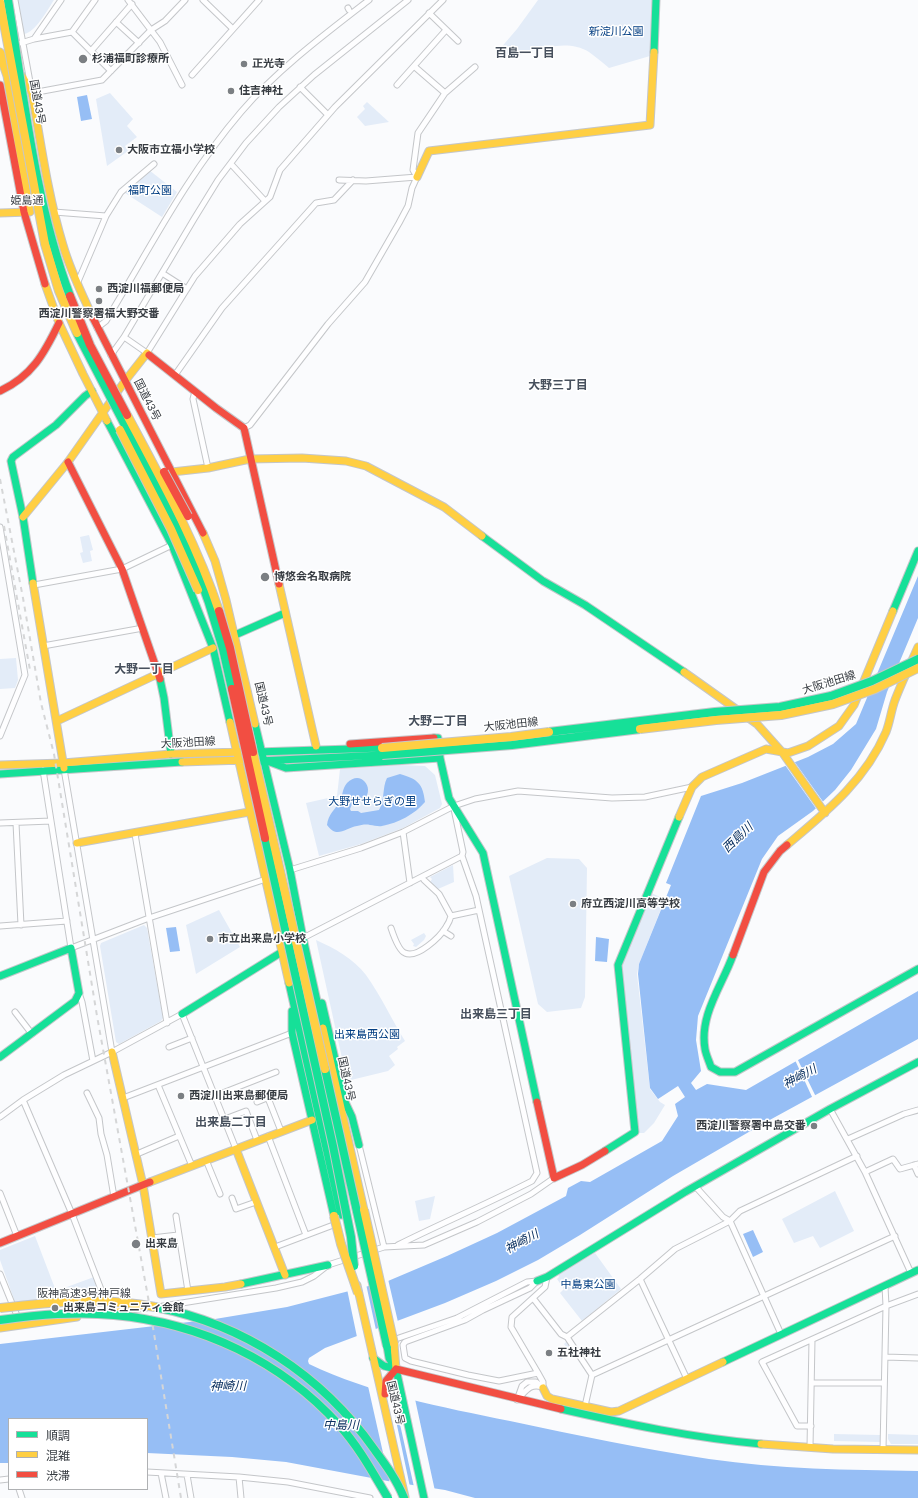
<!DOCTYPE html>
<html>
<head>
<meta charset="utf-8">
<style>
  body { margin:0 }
  #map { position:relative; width:918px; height:1498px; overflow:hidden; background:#fafbfd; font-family:Helvetica,"Noto Sans JP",sans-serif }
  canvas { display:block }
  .legend { position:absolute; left:8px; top:1418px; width:140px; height:72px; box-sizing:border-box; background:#fff; border:1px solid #afb1b3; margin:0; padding:5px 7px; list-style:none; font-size:12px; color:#373c42 }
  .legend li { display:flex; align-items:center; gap:8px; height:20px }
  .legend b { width:20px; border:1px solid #afb1b3 }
</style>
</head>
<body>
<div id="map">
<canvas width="918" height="1498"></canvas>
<ul class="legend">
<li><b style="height:5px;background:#16e098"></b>順調</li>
<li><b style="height:5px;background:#ffcf43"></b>混雑</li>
<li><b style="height:5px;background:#f24e42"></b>渋滞</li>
</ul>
</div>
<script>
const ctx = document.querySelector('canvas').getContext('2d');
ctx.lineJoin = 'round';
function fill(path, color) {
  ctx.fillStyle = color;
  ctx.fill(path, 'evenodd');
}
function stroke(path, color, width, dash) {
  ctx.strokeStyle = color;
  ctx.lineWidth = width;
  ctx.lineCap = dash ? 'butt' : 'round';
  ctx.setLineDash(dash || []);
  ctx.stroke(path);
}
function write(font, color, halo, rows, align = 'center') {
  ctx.font = font + ' Helvetica,"Noto Sans JP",sans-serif';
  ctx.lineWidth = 3;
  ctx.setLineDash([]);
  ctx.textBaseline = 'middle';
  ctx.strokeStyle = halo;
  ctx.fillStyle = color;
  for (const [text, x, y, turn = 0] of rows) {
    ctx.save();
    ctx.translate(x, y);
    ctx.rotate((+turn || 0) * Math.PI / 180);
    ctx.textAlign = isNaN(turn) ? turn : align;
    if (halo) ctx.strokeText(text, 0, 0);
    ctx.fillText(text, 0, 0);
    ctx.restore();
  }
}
fill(new Path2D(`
  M 18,0 L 54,0 C 48,9 35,33 24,34 Z
  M 538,0 L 653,0 L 650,56 L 609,68 C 603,63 596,57 589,52 C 564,37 532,52 507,59 L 499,50 L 517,29 Z
  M 110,93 L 133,119 L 127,126 L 137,137 L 125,146 L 128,151 L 107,166 L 96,99 Z
  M 367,102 L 389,122 L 365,126 L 357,117 L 365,109 L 363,106 Z
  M 149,170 L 177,192 L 162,217 L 125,193 Z
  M 89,535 L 93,550 L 90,551 L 92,561 L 83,563 L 80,553 L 83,552 L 80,537 Z
  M 16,658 L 18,680 L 15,688 L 0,689 L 0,659 Z
  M 401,765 L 425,766 L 435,775 L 442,804 L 440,808 L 403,828 L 361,844 L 319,856 L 306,803 L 337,796 L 340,769 Z
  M 547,858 L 579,859 L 587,868 L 585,997 L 581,1008 L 547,1012 L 538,1004 L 509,876 Z
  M 453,865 L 454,882 L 438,889 L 430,882 L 432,879 L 430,877 Z
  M 651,893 L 665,899 L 639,964 L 637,974 L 650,1089 L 660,1102 L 665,1105 L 654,1123 L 644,1133 L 639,1133 L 621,965 Z
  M 219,910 L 240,947 L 196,974 L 186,925 Z
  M 144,925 L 147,928 L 163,1018 L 161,1021 L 119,1044 L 116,1042 L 100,946 L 101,943 Z
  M 424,933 L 426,936 L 424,940 L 416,947 L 413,946 L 414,944 L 411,940 Z
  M 316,940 C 334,948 354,959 366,975 C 381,996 392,1020 405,1041 L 397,1047 L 398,1049 L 389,1056 L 395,1065 L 388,1071 L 347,1081 Z
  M 835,1191 L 854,1231 L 820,1248 L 813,1236 L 794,1243 L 782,1219 Z
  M 435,1196 L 430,1219 L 419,1221 L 415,1201 Z
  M 35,1236 L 56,1291 L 94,1277 L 101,1297 L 17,1308 L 0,1260 L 0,1250 Z
  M 595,1253 L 621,1289 L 582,1321 L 560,1293 L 564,1289 L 557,1279 L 559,1277 L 558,1274 Z
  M 567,1341 L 572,1349 L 561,1360 L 559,1358 L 560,1356 L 558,1353 L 561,1349 L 565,1351 L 568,1349 L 564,1344 Z
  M 834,1434 L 880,1435 L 880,1442 L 834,1441 Z
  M 888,1434 L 918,1435 L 918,1444 L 891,1444 L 888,1439 Z`), '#e3ecf8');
fill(new Path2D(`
  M 87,95 L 92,119 L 81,121 L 77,97 Z
  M 918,576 L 918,618 L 887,692 L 876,729 L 851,770 L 835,790 L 813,811 L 778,836 L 762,859 L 698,1016 L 696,1040 L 701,1071 L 691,1083 L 696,1090 L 707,1084 L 746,1090 L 918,991 L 918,1039 L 766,1122 L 673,1176 L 580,1235 L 538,1260 L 496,1281 L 445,1303 L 325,1348 L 309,1358 L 308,1361 L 309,1364 C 372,1394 441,1407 510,1421 C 576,1435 642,1449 709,1459 C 778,1469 848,1470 918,1471 L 918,1498 L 475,1498 L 445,1490 L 393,1482 L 286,1462 L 232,1457 L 147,1453 L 147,1419 L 9,1419 L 9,1463 L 0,1463 L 0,1344 L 215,1319 L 287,1307 L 388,1281 L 447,1256 L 497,1233 L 566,1196 L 568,1188 L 581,1181 L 590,1182 L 662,1141 L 678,1116 L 675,1104 L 685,1097 L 678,1086 L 658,1099 L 650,1088 L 638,974 L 639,964 L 671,885 L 666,883 L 701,796 L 742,783 L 808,757 L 833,744 L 856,724 Z
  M 400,774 C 418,779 423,784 425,802 C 415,814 398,823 382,826 C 378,827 374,825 370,825 C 366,824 361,825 357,826 C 345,828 337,839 327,825 C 328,814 335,810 340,801 C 343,795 342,789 347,783 C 364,765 382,800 352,804 L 350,809 L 351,811 L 358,811 L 361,813 L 379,810 C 385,800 382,788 387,778 Z
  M 176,927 L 180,951 L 170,952 L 166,928 Z
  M 596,937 L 609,939 L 607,962 L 595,961 Z
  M 753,1230 L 763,1252 L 753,1257 L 743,1234 Z`), '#96bef5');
fill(new Path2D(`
  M 794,761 L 824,803 L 817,810 L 785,765 Z
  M 797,1058 L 816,1097 L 813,1099 L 795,1060 Z
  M 388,1279 L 398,1322 L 379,1329 L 369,1284 Z
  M 366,1284 L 376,1330 L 357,1337 L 347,1289 Z
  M 368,1386 L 390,1392 L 410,1487 L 390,1484 Z
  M 393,1393 L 415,1399 L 435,1491 L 414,1487 Z`), '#fafbfd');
const street = new Path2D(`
  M 15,0 L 32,93 L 102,80 L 151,30 L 165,21 L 185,0
  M 128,0 L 160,42 L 182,85
  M 203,0 L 233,29
  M 348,8 L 349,10
  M 429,13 L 458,41
  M 116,22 L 139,43
  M 72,32 L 95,0
  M 34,39 L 72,32 L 111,71
  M 21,43 L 34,39 L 61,0
  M 91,51 L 132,4
  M 415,67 L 445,93
  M 192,75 L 259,0
  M 397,85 L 446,30
  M 300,87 L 328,115
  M 231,164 L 265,201
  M 417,177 L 413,170 L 418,133 L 445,93 L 475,67
  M 339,180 L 366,181 L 417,177
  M 54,212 L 106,216
  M 162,273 L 187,289
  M 77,284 L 106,216 L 121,192 L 154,164
  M 97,328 L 106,321 C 149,250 187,175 241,112 C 277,70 325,34 369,0
  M 124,337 L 147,353 L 195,276 L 240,224 L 270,197 L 280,170 L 335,107 L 443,0
  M 111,355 L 124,337 L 194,219 L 218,180 L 246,143 L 279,107 L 314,75 L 408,0
  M 175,375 L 222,308 L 316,203 L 334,200 L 353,180
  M 195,391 L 193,399 L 208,468
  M 244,428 L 250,425 L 328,324 L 365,282 L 399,223 L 408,206 L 412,188 L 417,177
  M 0,527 L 25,675 L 0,736
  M 34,585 L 122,569 L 172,545
  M 43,646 L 143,628
  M 64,769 L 112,1052
  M 43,770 L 71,948 L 149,918 L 266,879
  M 0,823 L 51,821
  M 16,823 L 21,925
  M 403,832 L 410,883
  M 135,834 L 167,1023
  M 290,870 L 361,848 L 403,832 L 454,806 L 475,799 L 518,791 L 612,798 L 645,797 L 692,787
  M 424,880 L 439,894 L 451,916 L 479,910
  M 0,926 L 67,921
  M 391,928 C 393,934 399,951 405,953 C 417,959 440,937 446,927 C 448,924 450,920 451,916
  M 443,931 L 451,936
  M 303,938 L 462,856
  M 79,993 L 82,1002 L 93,1061
  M 15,1012 L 32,1034
  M 169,1047 L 192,1038
  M 158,1085 L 192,1166
  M 87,1093 L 99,1118 L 101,1134 L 107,1155 L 114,1197
  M 215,1096 L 276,1072
  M 123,1098 L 292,1033
  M 268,1098 L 281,1131
  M 23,1100 L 72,1214 L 107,1305 L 130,1310 L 147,1308
  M 257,1102 L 279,1093
  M 830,1109 L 865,1172 L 911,1273
  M 0,1117 L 23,1100 L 64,1075 L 112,1052 L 182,1014 L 236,1149
  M 225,1119 L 246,1111 L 257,1140
  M 268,1136 L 306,1235
  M 848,1139 L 904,1114 L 918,1110
  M 359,1145 L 384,1247
  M 137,1154 L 179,1136
  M 206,1160 L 220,1194
  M 914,1165 L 918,1174
  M 865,1172 L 893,1159 L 900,1169 L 918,1164
  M 695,1186 L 723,1217 L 730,1221 L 781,1334
  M 0,1193 L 17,1236
  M 232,1198 L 236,1209 L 256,1202
  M 176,1216 L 188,1291
  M 152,1238 L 178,1235
  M 398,1245 C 442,1223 487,1204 532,1181 L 537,1173 L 476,896 L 462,856 L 463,852 L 454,809
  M 275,1247 L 336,1224
  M 0,1274 L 18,1318
  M 640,1279 L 687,1379
  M 537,1281 L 530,1288 L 483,1310 L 465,1320 L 405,1342 L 403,1345 L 405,1358 L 411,1361 L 468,1375 L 499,1381 L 538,1373
  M 533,1298 L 561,1334 L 567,1337 L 592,1375 L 585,1406
  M 163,1306 L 276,1288 L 302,1282 L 314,1276 L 328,1265 L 384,1247 L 424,1245 L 477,1222 L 531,1194 L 554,1178
  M 567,1337 L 640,1279 L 675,1249 L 730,1221 L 740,1211 L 857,1156
  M 393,1340 L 457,1318 L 527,1282 L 537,1281
  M 885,1357 L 918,1358
  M 592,1375 L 895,1236
  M 812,1383 L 884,1383
  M 543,1388 L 543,1382 L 538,1373 L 511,1327 L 512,1317 L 545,1287 L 547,1277
  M 518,1399 C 526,1391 530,1383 542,1387
  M 517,1400 L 522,1386 L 527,1382 L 536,1382 L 543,1388
  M 811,1426 L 797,1426 L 762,1362 L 886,1306 L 918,1294
  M 810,1447 L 812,1340
  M 883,1450 L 886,1306 L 885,1286
  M 147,1472 L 239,1477 L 288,1482 L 370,1498
  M 161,1473 L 166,1498
  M 187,1475 L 191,1498
  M 239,1477 L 241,1498
  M 0,1480 L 9,1479
  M 19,1489 L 22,1498`);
const fast = new Path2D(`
  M 654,52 L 656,0
  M 107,421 L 172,545 L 213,648 L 230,722
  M 482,536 L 543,581 L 585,605 L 684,672
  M 33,583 L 23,517 L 11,461 L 13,457 L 56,425 L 85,396 L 92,391
  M 893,611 L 918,551
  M 235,635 L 285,613
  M 160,679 L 164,698 L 171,754
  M 255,724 L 290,870 L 303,938 L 323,1028
  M 257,752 L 382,748
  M 440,758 L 449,798 L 483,853 L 537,1102
  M 259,761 L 382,755
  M 270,762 L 286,768 L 440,758 L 438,738 L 434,738
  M 0,774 L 182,762
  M 733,955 C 722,986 699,1015 705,1049 C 706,1055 709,1061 711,1067 L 720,1072 L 735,1072 L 918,969
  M 0,976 L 71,948 L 79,993 L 75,1001 L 0,1057
  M 289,983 L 341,1215
  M 322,1003 L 345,1102 L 352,1117 L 359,1145
  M 292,1011 L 292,1033 L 334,1216
  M 182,1014 L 285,950
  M 605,1151 L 635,1132 L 618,965 L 679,817
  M 537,1281 L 547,1277 L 685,1192 L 830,1109 L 918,1062
  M 241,1284 L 328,1265
  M 387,1346 L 389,1358 L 396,1369 L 424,1498
  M 373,1358 L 384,1366 L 396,1369
  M 723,1362 L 918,1270
  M 561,1409 C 627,1424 694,1438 761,1444`);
const slow = new Path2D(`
  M 0,52 L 22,76 L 32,93 C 41,144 48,196 63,245 C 70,270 82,294 93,318
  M 0,56 L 7,76 L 30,212
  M 417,177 L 429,151 L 650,125 L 654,52
  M 0,213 L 30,212
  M 45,284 L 59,323 L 83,374 L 107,421
  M 172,472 L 208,468 L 250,459 L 302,458 L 346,461 L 366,466 L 444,507 L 482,536
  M 23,517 L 68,462 L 125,381 L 147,353 L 149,355
  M 203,533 L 215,561 L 226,600 L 255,724
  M 33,583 L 64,768
  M 279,584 L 316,746
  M 684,672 L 757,724 L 782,752 L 825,813
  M 57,721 L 213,648
  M 230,722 L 289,983
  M 182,762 L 244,760
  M 0,765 L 63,763 L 171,754 L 241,752
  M 679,817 L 692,787 L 702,777 L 766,749 L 788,753 L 808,746 L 839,726 L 854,705 L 893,611
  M 77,843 L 249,812
  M 787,845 C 826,812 865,781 886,732 C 890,722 891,711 895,700 C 902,682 910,665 918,647
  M 323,1028 L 364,1210
  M 112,1052 L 143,1185 L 161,1294 L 225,1287 L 241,1284
  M 236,1149 L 285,1275
  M 150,1182 L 312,1120
  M 357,1285 L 405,1497
  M 113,1313 L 130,1310
  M 0,1328 L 77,1317
  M 394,1344 L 396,1369
  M 543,1388 L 547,1396 L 552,1399 L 611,1412 L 619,1411 L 723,1362
  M 761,1444 L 833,1449 L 918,1450`);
const jam = new Path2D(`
  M 0,85 L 24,212 L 45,284
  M 93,318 L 203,533
  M 149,355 L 216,408 L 244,428 L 279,584
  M 0,391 C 32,376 44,354 59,323
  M 68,462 L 122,569 L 160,679
  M 350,744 L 434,738
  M 733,955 L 764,872 L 780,851 L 787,845
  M 537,1102 L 554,1178 L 582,1165 L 605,1151
  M 0,1243 L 150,1182
  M 396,1369 L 561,1409
  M 385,1394 L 386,1381 L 396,1369`);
stroke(street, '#c4c6c9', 7);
stroke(fast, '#c4c6c9', 9);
stroke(slow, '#c4c6c9', 9);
stroke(jam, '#c4c6c9', 9);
stroke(street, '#fefeff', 5);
stroke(fast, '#16e098', 7);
stroke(slow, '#ffcf43', 7);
stroke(jam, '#f24e42', 7);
stroke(new Path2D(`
  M 0,479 L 23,598 L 41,703 L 54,754 L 97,1016 L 148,1297 L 181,1498
  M 4,526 L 30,670`), '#d5d6d7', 2, [5, 5]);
const fastBridge = new Path2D(`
  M 8,0 C 24,98 35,203 70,296
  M 77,333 L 154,481 L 196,567 L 209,603 L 223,649 L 232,689
  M 549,732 L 715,712 L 780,707 L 831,696 L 872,681 L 918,659
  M 382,755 L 512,745 L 640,729
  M 265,838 L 333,1146 L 351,1237 L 354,1266
  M 325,1069 L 387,1346
  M 155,1307 C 243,1324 322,1375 374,1449 C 385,1464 397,1480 404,1498
  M 0,1320 C 38,1315 76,1311 114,1315 C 201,1323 281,1361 339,1425 C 359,1447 373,1473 388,1498`);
const slowBridge = new Path2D(`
  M 0,2 L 45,244 L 59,291 L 77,333
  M 127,415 C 161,479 196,542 219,611
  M 120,430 L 171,529 L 198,590
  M 640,729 L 716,720 L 781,715 L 833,704 L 875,689 L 918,668
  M 382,748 L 511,737 L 549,732
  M 253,752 L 325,1069
  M 364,1210 L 394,1344
  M 334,1216 L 341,1244 L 358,1293
  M 0,1308 C 51,1302 104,1297 155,1307`);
const jamBridge = new Path2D(`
  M 70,296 L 90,345 L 127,415
  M 164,472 L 188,516
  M 219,611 L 230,648 L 253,752
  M 232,689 L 265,838`);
stroke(fastBridge, '#c4c6c9', 10, []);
stroke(slowBridge, '#c4c6c9', 10, []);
stroke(jamBridge, '#c4c6c9', 10, []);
stroke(fastBridge, '#16e098', 8);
stroke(slowBridge, '#ffcf43', 8);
stroke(jamBridge, '#f24e42', 8);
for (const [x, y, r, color] of [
  [83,59,5,"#7b7f83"],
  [244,64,4,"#7b7f83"],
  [231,91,4,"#7b7f83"],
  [119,150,4,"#7b7f83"],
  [99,289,4,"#7b7f83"],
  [99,301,4,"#7b7f83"],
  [265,577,5,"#7b7f83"],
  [573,904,4,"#7b7f83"],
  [210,939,4,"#7b7f83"],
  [181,1096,4,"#7b7f83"],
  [814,1126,4,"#7b7f83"],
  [136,1244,5,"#7b7f83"],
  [55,1308,4,"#7b7f83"],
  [549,1353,4,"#7b7f83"]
]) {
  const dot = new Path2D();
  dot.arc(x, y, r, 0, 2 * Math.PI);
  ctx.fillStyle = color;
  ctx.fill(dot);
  stroke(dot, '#fff', 1.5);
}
write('11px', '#043f83', '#fff', [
  ["新淀川公園",616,32],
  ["福町公園",150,191],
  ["大野せせらぎの里",372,802],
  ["出来島西公園",367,1035],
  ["中島東公園",588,1285]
]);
write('bold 11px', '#373c42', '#fff', [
  ["杉浦福町診療所",92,59],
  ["正光寺",252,64],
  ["住吉神社",239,91],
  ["大阪市立福小学校",127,150],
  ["西淀川福郵便局",107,289],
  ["西淀川警察署福大野交番",99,314,"center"],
  ["博悠会名取病院",274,577],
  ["府立西淀川高等学校",581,904],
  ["市立出来島小学校",218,939],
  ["西淀川出来島郵便局",189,1096],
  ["西淀川警察署中島交番",806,1126,"right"],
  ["出来島",145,1244],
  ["出来島コミュニティ会館",63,1308],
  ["五社神社",557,1353]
], 'left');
write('11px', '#373c42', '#fff', [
  ["国道43号",37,102,80],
  ["姫島通",27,201,-1],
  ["国道43号",147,400,63],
  ["大阪池田線",829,683,-17],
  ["国道43号",263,704,77],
  ["大阪池田線",511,725,-6],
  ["大阪池田線",188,743,-3],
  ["国道43号",346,1079,78],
  ["阪神高速3号神戸線",84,1294],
  ["国道43号",395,1403,77]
]);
write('bold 12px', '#47505d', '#fff', [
  ["百島一丁目",525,54],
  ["大野三丁目",558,386],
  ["大野一丁目",144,670],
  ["大野二丁目",438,722],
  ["出来島三丁目",496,1015],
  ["出来島二丁目",231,1123]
]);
write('italic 12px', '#0a3060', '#fff', [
  ["西島川",738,838,-44],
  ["神崎川",800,1077,-28],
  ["神崎川",522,1242,-28],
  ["神崎川",228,1387],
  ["中島川",341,1426]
]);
</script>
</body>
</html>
